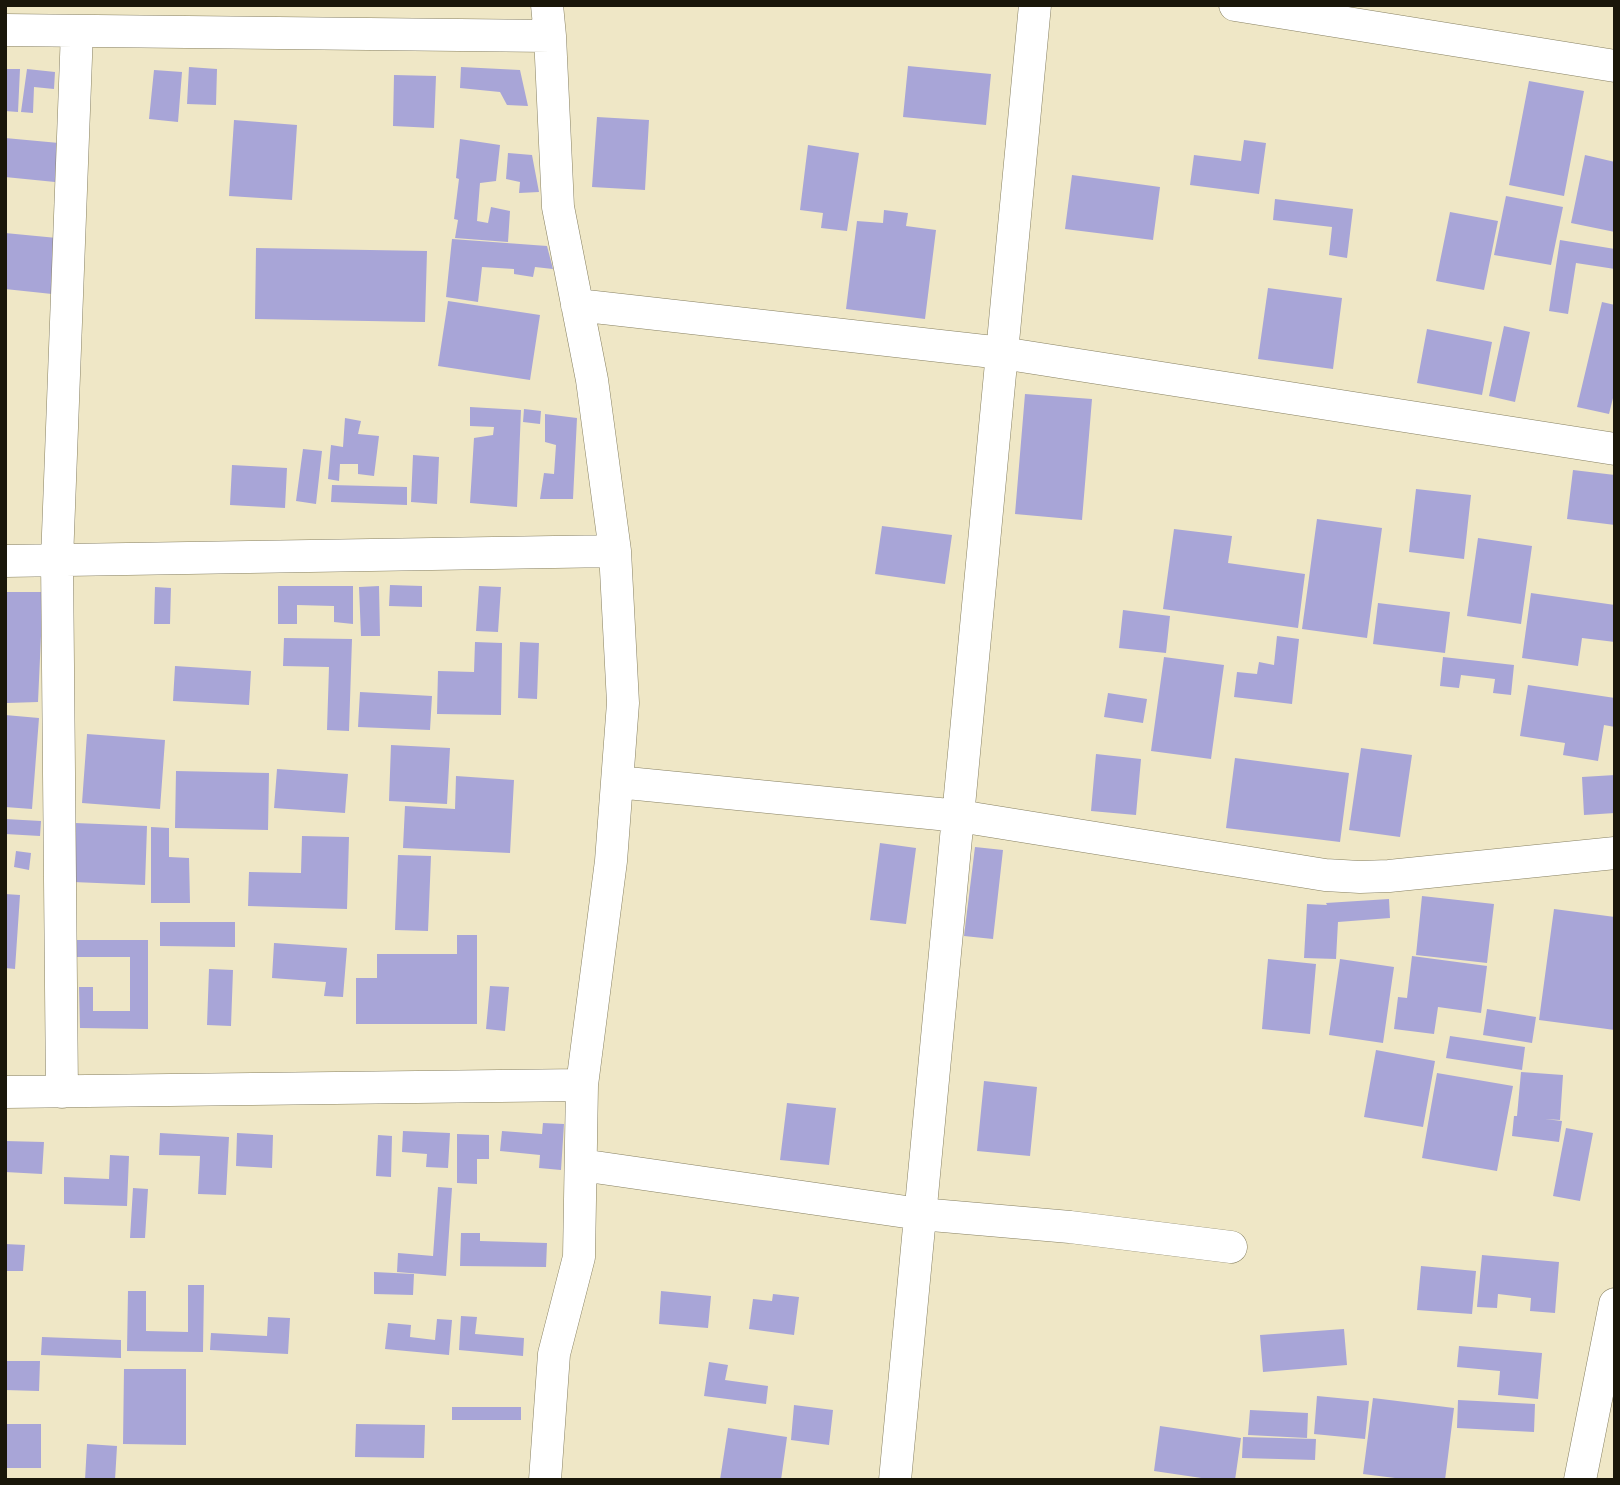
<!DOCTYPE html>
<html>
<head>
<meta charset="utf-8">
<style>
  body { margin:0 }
  #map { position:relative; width:1620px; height:1485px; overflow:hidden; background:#efe7c6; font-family:"Alegreya Sans",sans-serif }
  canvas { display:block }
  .frame { position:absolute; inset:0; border:7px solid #19160a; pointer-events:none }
</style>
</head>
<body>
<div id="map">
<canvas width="1620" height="1485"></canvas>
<div class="frame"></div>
</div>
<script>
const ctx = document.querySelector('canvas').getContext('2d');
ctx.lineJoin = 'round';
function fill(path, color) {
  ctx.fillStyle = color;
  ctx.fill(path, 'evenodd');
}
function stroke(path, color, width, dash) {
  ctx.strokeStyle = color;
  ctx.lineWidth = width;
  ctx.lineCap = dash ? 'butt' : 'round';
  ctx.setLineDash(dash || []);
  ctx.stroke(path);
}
fill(new Path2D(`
  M 908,66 L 991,74 L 986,125 L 903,117 Z
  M 189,67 L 217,69 L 216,105 L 187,104 Z
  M 461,67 L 520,70 L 528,106 L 507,105 L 500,92 L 460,88 Z
  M 5,69 L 20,69 L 18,112 L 5,111 Z
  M 27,69 L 55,72 L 54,89 L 34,87 L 33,113 L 21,112 Z
  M 154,70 L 182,72 L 178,122 L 149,119 Z
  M 394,75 L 436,76 L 434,128 L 393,126 Z
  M 1529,81 L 1584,91 L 1564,196 L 1509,185 Z
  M 597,117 L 649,120 L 645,190 L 592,187 Z
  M 234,120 L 297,125 L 292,200 L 229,196 Z
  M 5,138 L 59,143 L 55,182 L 5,177 Z
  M 460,139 L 500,145 L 496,181 L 480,183 L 477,221 L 488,223 L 491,207 L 510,211 L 508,242 L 455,238 L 458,220 L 454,219 L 459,179 L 456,178 Z
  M 1244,140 L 1266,143 L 1259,194 L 1190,185 L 1194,155 L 1241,161 Z
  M 808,145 L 859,153 L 847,231 L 821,228 L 823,213 L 800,210 Z
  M 508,153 L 532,155 L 539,192 L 519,193 L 520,182 L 506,179 Z
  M 1585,155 L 1615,162 L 1615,232 L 1571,223 Z
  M 1072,175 L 1160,187 L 1153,240 L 1065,229 Z
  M 1506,196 L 1563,207 L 1551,265 L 1494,255 Z
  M 1275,199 L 1353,209 L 1347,258 L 1329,255 L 1332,227 L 1273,220 Z
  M 884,210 L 908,213 L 906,226 L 936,230 L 925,319 L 846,309 L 857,221 L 883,223 Z
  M 1450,212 L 1498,221 L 1484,290 L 1436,281 Z
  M 5,233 L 57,238 L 52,294 L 5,289 Z
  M 452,239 L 547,246 L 553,269 L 535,267 L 533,277 L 514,274 L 514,269 L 482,267 L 478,302 L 446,297 Z
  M 1560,240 L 1615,249 L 1615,269 L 1576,263 L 1568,314 L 1549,311 Z
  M 256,248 L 427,251 L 425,322 L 255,319 Z
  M 1268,288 L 1342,298 L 1333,369 L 1258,359 Z
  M 448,301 L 540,315 L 530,380 L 438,366 Z
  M 1602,302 L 1615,305 L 1615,390 L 1609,414 L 1577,407 Z
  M 1504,326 L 1530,332 L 1515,402 L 1489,396 Z
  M 1427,329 L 1492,342 L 1482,395 L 1417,383 Z
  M 1025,394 L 1092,399 L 1082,520 L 1015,514 Z
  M 470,407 L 521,410 L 517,507 L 470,503 L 474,438 L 493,435 L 494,427 L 470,426 Z
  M 524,409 L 541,411 L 540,424 L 523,422 Z
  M 545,414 L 577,418 L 573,499 L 540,499 L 544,473 L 554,474 L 556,445 L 545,442 Z
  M 345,418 L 361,421 L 358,434 L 379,436 L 374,476 L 358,474 L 358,464 L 340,464 L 339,481 L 328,479 L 331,445 L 343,447 Z
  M 303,449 L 322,451 L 316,504 L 296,501 Z
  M 413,455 L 439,457 L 437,504 L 411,502 Z
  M 232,465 L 287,468 L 285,508 L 230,505 Z
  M 1573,470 L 1615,475 L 1615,525 L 1567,519 Z
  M 332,485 L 407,487 L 407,505 L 331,502 Z
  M 1416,489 L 1471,495 L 1464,559 L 1409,552 Z
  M 1317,519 L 1382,528 L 1367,638 L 1302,629 Z
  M 882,526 L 952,535 L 945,584 L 875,574 Z
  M 1174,529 L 1232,536 L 1228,563 L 1305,574 L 1298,628 L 1163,609 Z
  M 1478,538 L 1532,546 L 1521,624 L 1467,616 Z
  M 390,585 L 422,586 L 422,607 L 389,606 Z
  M 278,586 L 353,586 L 353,624 L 334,622 L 334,606 L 297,605 L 297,624 L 278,624 Z
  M 379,586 L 380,636 L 361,636 L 359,587 Z
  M 479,586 L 501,587 L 498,632 L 476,631 Z
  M 155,587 L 171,588 L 170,624 L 154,624 Z
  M 5,592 L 43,592 L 38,702 L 7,703 Z
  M 1531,593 L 1615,605 L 1615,642 L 1582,638 L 1578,666 L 1522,658 Z
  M 1378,603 L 1450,612 L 1445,653 L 1373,644 Z
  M 1123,610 L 1170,616 L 1166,653 L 1119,648 Z
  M 1277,636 L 1299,639 L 1292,704 L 1234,697 L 1237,672 L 1257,674 L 1259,662 L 1274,665 Z
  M 284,638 L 352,639 L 349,731 L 327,730 L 329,667 L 283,666 Z
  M 475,642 L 502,643 L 501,715 L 437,714 L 438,671 L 474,672 Z
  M 520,642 L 539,643 L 537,699 L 518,698 Z
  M 1164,657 L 1224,665 L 1211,759 L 1151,751 Z
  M 1443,657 L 1514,665 L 1511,695 L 1493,693 L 1495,679 L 1461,675 L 1459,688 L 1440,686 Z
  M 175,666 L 251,671 L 249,705 L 173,701 Z
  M 1528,685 L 1615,698 L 1615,727 L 1604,725 L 1598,761 L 1563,755 L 1565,743 L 1520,736 Z
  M 360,692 L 432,696 L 430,730 L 358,727 Z
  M 1108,693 L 1147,699 L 1143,723 L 1104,717 Z
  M 5,715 L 39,718 L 32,809 L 5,807 Z
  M 87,734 L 165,740 L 160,809 L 82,803 Z
  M 391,745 L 450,748 L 447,804 L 389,801 Z
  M 1361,748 L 1412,755 L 1400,837 L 1349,830 Z
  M 1096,754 L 1141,759 L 1136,815 L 1091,811 Z
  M 1235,758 L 1349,773 L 1340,842 L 1226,828 Z
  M 277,769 L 348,774 L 345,813 L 274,808 Z
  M 176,771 L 269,773 L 268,830 L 175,828 Z
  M 1615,775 L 1615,813 L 1584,815 L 1582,777 Z
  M 456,776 L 514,780 L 510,853 L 403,848 L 405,806 L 455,809 Z
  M 5,819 L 41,821 L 40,836 L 5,834 Z
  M 75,823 L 147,826 L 145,885 L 73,882 Z
  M 151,827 L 169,828 L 169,857 L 189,858 L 190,903 L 151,903 Z
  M 302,836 L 349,837 L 347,909 L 248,906 L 249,872 L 301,873 Z
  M 880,843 L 916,848 L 906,924 L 870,920 Z
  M 975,847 L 1003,850 L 993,939 L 964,936 Z
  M 16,851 L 31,853 L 29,870 L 14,867 Z
  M 398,855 L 431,856 L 428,931 L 395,930 Z
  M 5,894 L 20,895 L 15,969 L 5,968 Z
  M 1422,896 L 1494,904 L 1487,963 L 1416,955 Z
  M 1389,899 L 1390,918 L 1338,922 L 1336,959 L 1304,958 L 1307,904 L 1327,905 L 1326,903 Z
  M 1554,909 L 1615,917 L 1615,1030 L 1539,1020 Z
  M 160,922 L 235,922 L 235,947 L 160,946 Z
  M 457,935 L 477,935 L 477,1024 L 356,1024 L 356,978 L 377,978 L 377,954 L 457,954 Z
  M 77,940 L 148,940 L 148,1029 L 80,1028 L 79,987 L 93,987 L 93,1011 L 130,1011 L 130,957 L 77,957 Z
  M 274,943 L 347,948 L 343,997 L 324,996 L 326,982 L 272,978 Z
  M 1412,956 L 1487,966 L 1481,1013 L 1438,1007 L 1434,1034 L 1394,1029 L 1398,997 L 1407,998 Z
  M 1268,959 L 1316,964 L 1310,1034 L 1262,1029 Z
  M 1340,959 L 1394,967 L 1383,1043 L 1329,1035 Z
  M 209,969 L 233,970 L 231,1026 L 207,1025 Z
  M 490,986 L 509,987 L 505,1031 L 486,1029 Z
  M 1487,1009 L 1536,1017 L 1532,1043 L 1483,1035 Z
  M 1450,1036 L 1525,1047 L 1522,1070 L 1446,1058 Z
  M 1376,1050 L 1435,1061 L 1423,1127 L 1364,1117 Z
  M 1521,1072 L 1563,1075 L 1560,1120 L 1545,1119 L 1562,1121 L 1559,1142 L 1512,1136 L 1514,1116 L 1517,1116 Z
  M 1437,1073 L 1513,1086 L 1497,1171 L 1422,1158 Z
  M 984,1081 L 1037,1087 L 1030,1156 L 977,1151 Z
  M 787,1103 L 836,1108 L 829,1165 L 780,1160 Z
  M 543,1123 L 564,1124 L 561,1170 L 539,1168 L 540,1155 L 500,1151 L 502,1131 L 542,1134 Z
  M 1566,1128 L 1593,1133 L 1580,1201 L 1553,1196 Z
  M 403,1131 L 450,1133 L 448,1168 L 426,1167 L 427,1154 L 402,1152 Z
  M 160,1133 L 229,1137 L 226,1195 L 198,1194 L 200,1156 L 159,1155 Z
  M 237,1133 L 273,1135 L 272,1168 L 236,1166 Z
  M 457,1134 L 489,1135 L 489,1159 L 477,1159 L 477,1184 L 457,1183 Z
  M 378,1135 L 392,1136 L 391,1177 L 376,1176 Z
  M 5,1141 L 44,1142 L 42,1174 L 5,1172 Z
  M 110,1155 L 129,1156 L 127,1206 L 64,1204 L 64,1177 L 109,1179 Z
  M 438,1187 L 452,1188 L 446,1276 L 397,1272 L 398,1253 L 433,1256 Z
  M 133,1188 L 148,1189 L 145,1238 L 130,1238 Z
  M 461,1233 L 480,1233 L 480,1241 L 547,1243 L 546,1267 L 460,1266 Z
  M 5,1244 L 25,1245 L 23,1271 L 5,1271 Z
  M 1482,1255 L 1559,1262 L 1555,1313 L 1530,1311 L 1531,1298 L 1498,1294 L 1497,1308 L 1477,1307 Z
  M 1421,1266 L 1476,1271 L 1472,1314 L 1417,1310 Z
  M 374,1272 L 414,1274 L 413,1295 L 374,1294 Z
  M 188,1285 L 204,1285 L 203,1352 L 127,1351 L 128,1291 L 146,1291 L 146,1331 L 188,1332 Z
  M 661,1291 L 711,1296 L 708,1328 L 659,1324 Z
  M 773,1294 L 799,1297 L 794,1335 L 749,1329 L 753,1299 L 772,1301 Z
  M 461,1316 L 477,1317 L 475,1334 L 524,1338 L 523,1356 L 459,1350 Z
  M 268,1317 L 290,1318 L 288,1354 L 210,1350 L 211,1333 L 267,1336 Z
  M 437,1319 L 452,1320 L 449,1355 L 385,1349 L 388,1323 L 411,1325 L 410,1337 L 435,1340 Z
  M 1344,1329 L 1347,1365 L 1263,1372 L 1260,1335 Z
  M 42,1337 L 121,1340 L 121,1358 L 41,1355 Z
  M 1459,1346 L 1542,1353 L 1538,1399 L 1498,1395 L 1500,1371 L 1457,1367 Z
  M 5,1361 L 40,1361 L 39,1391 L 5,1390 Z
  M 709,1362 L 728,1365 L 725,1380 L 768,1386 L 766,1404 L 704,1396 Z
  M 124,1369 L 186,1369 L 186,1445 L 123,1444 Z
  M 1317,1396 L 1369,1401 L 1365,1439 L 1314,1434 Z
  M 1373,1398 L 1454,1408 L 1445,1480 L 1411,1480 L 1363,1474 Z
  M 1458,1400 L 1535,1404 L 1534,1432 L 1457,1428 Z
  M 794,1405 L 833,1410 L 829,1445 L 791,1440 Z
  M 452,1407 L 521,1407 L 521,1420 L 452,1420 Z
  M 1250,1410 L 1308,1413 L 1307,1438 L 1248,1435 Z
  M 5,1424 L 41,1424 L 41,1468 L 5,1468 Z
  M 356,1424 L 425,1425 L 424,1458 L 355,1457 Z
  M 1160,1426 L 1241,1438 L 1235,1480 L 1215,1480 L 1154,1471 Z
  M 728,1428 L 787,1437 L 781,1480 L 720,1480 Z
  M 1243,1437 L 1316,1439 L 1315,1460 L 1242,1458 Z
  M 87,1444 L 117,1446 L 115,1480 L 85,1480 Z`), '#a8a5d7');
const street = new Path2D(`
  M 1235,5 L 1615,66
  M 5,30 L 550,36
  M 577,305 L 1002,353 L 1615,449
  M 5,561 L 615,551
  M 617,782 L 959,816 L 1325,875 L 1360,877 L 1389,876 L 1615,853
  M 5,1092 L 582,1085
  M 62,1092 L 57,560 L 77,31
  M 581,1165 L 920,1214 L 1070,1227 L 1231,1247
  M 545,1480 L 554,1354 L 579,1257 L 582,1085 L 611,861 L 623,703 L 615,551 L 592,380 L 558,207 L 550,36 L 547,5
  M 895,1480 L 1035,5
  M 1580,1480 L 1615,1304`);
stroke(street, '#878062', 33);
stroke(street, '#fff', 32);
</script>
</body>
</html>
